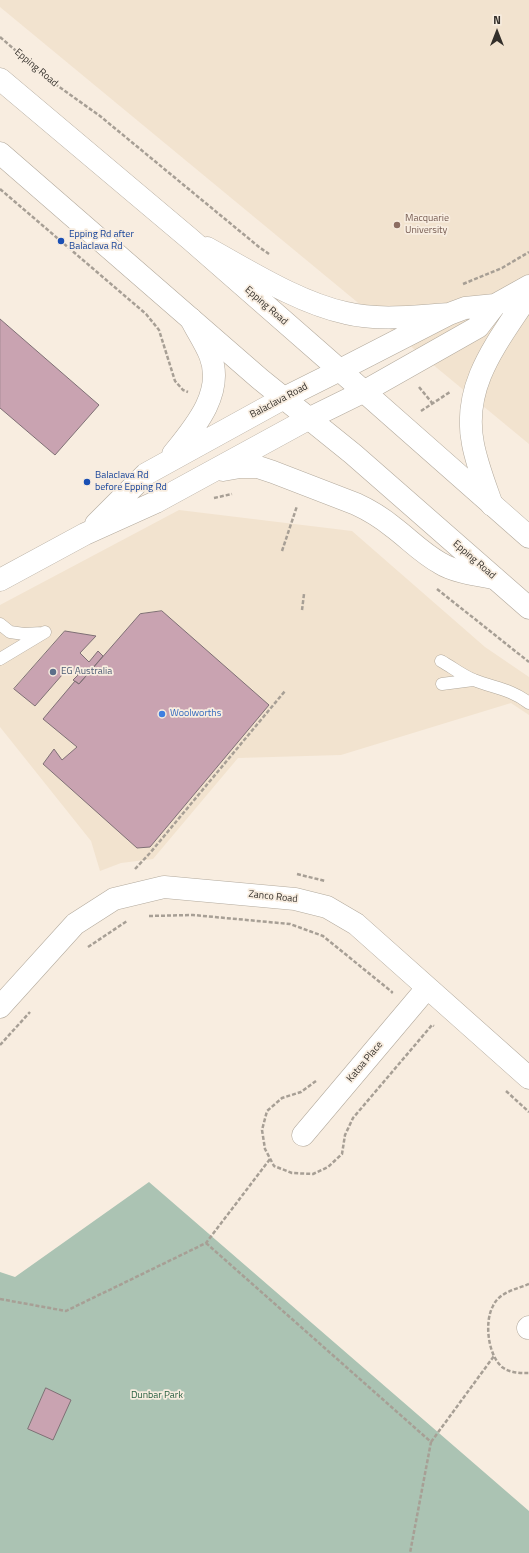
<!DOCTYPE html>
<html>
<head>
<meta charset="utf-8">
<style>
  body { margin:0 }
  #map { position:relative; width:529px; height:1553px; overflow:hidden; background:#f8ede0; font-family:"Titillium Web",sans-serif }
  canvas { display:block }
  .north { position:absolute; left:477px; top:12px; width:40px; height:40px; -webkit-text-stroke:3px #f8ede0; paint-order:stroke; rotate:0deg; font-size:11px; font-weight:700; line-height:16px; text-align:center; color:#332f2a }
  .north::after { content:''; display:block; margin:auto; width:14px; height:18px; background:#332f2a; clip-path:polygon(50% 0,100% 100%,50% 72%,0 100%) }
</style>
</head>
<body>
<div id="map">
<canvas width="529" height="1553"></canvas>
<div class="north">N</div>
</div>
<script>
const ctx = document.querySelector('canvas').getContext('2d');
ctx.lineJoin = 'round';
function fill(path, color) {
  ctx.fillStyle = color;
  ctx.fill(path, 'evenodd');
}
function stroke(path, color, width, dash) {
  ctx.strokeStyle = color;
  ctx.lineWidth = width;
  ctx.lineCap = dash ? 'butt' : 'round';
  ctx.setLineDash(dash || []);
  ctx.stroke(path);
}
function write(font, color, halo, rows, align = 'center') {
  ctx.font = font + ' "Titillium Web",sans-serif';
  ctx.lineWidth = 3.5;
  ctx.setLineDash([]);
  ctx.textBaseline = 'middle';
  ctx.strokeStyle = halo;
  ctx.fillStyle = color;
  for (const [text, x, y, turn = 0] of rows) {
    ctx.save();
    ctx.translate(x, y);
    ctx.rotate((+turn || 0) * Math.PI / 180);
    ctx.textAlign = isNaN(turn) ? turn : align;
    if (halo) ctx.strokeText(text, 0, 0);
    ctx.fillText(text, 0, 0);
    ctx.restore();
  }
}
fill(new Path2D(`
  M 0,0 L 529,0 L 529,444 L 0,7 Z
  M 179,510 L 352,531 L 485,647 L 529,677 L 529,715 L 511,703 L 341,755 L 238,758 L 153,859 L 121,863 L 100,871 L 91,841 L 0,727 L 0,605 Z`), '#f2e3cf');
fill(new Path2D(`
  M 149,1182 L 529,1511 L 529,1553 L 0,1553 L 0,1272 L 15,1277 Z`), '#abc3b3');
const building = new Path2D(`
  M 0,319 L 99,405 L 55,455 L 0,408 Z
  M 162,611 L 269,705 L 150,847 L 137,848 L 43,764 L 54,749 L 62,760 L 77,747 L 43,719 L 75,681 L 79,684 L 140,614 Z
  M 65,631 L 96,636 L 80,653 L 89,662 L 98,651 L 103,656 L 79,684 L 73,680 L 78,675 L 69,667 L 35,706 L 14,689 Z
  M 46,1388 L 71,1400 L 53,1440 L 28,1429 Z`);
fill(building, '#c9a3b1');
stroke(building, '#7f7075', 1);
const lane = new Path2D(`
  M 0,624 L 10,632 L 24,634 L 42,633
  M 0,659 L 45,632
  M 441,661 C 452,667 463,676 474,680 C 494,688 511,689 529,703
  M 442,684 L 473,680`);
const street = new Path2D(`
  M 207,248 C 249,271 299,303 346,313 C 378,321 417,316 449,314
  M 340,370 L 449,314 L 465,308 L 495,305 L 529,286
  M 365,391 L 478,327 L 495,305
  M 492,505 C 485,485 477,465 473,444 C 461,384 499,341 529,294
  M 0,1007 L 75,924 L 114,899 L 164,887 L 295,899 L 327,907 L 356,924 L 529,1078
  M 303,1135 L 427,988
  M 528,1328 L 529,1327`);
const secondary = new Path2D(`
  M 173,454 C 195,427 225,392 210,355 C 205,343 197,331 191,319
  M 223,470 L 240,467 L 258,467 L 273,472 L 356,504 C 369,510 382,518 393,527 C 409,539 422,553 440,563 C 454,572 477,575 494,578
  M 96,524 L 146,474 L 284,398 L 340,370
  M 0,580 L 85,534 L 156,502 L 308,419 L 365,391`);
const primary = new Path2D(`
  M 0,79 L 190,239 L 318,351 L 529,537
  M 0,153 L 260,379 L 353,454 L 529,608`);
stroke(lane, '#b2a99c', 13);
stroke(street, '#b2a99c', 23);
stroke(secondary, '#b2a99c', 23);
stroke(primary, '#b2a99c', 23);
stroke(new Path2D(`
  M 0,37 L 51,81 L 100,116 L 259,247 L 269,254
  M 0,189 L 146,314 L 159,330 L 175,381 L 183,390 L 188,392
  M 463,284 L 502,268 L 529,252
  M 419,387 L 433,404
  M 421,411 L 450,392
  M 214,498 L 232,494
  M 282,551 L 297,506
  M 437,589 L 529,662
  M 302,610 L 304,594
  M 135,869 L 150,853 L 285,691
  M 297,874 L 325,881
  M 149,916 L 193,915 L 290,924 L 323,936 L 392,992 L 391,993
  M 88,947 L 127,921
  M 0,1045 L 30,1012
  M 316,1081 L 301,1092 L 282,1098 L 267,1111 L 262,1130 L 265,1149 L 274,1166 L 292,1173 L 313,1174 L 328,1167 L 342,1154 L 345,1135 L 353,1118 L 432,1025 L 434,1026
  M 506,1091 L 529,1112
  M 206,1243 L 431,1442 L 410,1553
  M 529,1284 C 517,1289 499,1292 493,1306 C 484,1322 488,1355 502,1367 C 510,1373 520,1373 529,1373
  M 0,1299 L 66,1311 L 206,1243 L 270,1159
  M 431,1442 L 494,1356`), '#a79f95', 2.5, [4, 2]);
stroke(lane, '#fff', 12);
stroke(street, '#fff', 22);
stroke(secondary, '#fff', 22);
stroke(primary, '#fff', 22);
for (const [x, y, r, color] of [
  [397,225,4,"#8d6e63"],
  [61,241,4,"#1a4fb4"],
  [87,482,4,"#1a4fb4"],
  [53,672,4,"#5c6f8a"],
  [162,714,4,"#3f7fe0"]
]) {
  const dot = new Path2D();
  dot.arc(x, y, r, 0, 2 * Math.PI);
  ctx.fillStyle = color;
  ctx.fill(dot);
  stroke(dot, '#f8ede0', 1.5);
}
write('10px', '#332f2a', '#f8ede0', [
  ["Epping Road",36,68,40],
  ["Epping Road",266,306,41],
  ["Balaclava Road",279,401,-28],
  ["Epping Road",474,560,41],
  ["Zanco Road",273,897,6],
  ["Katoa Place",365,1062,-50]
]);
write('10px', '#785e54', '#f8ede0', [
  ["Macquarie",405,219],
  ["University",405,231]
], 'left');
write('10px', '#164399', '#f8ede0', [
  ["Epping Rd after",69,235],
  ["Balaclava Rd",69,247],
  ["Balaclava Rd",95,476],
  ["before Epping Rd",95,488]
], 'left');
write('10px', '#4e5e75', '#f8ede0', [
  ["EG Australia",61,672]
], 'left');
write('10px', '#366cbe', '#f8ede0', [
  ["Woolworths",170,714]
], 'left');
write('10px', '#265e3f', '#f8ede0', [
  ["Dunbar Park",157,1396]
]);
</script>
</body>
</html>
